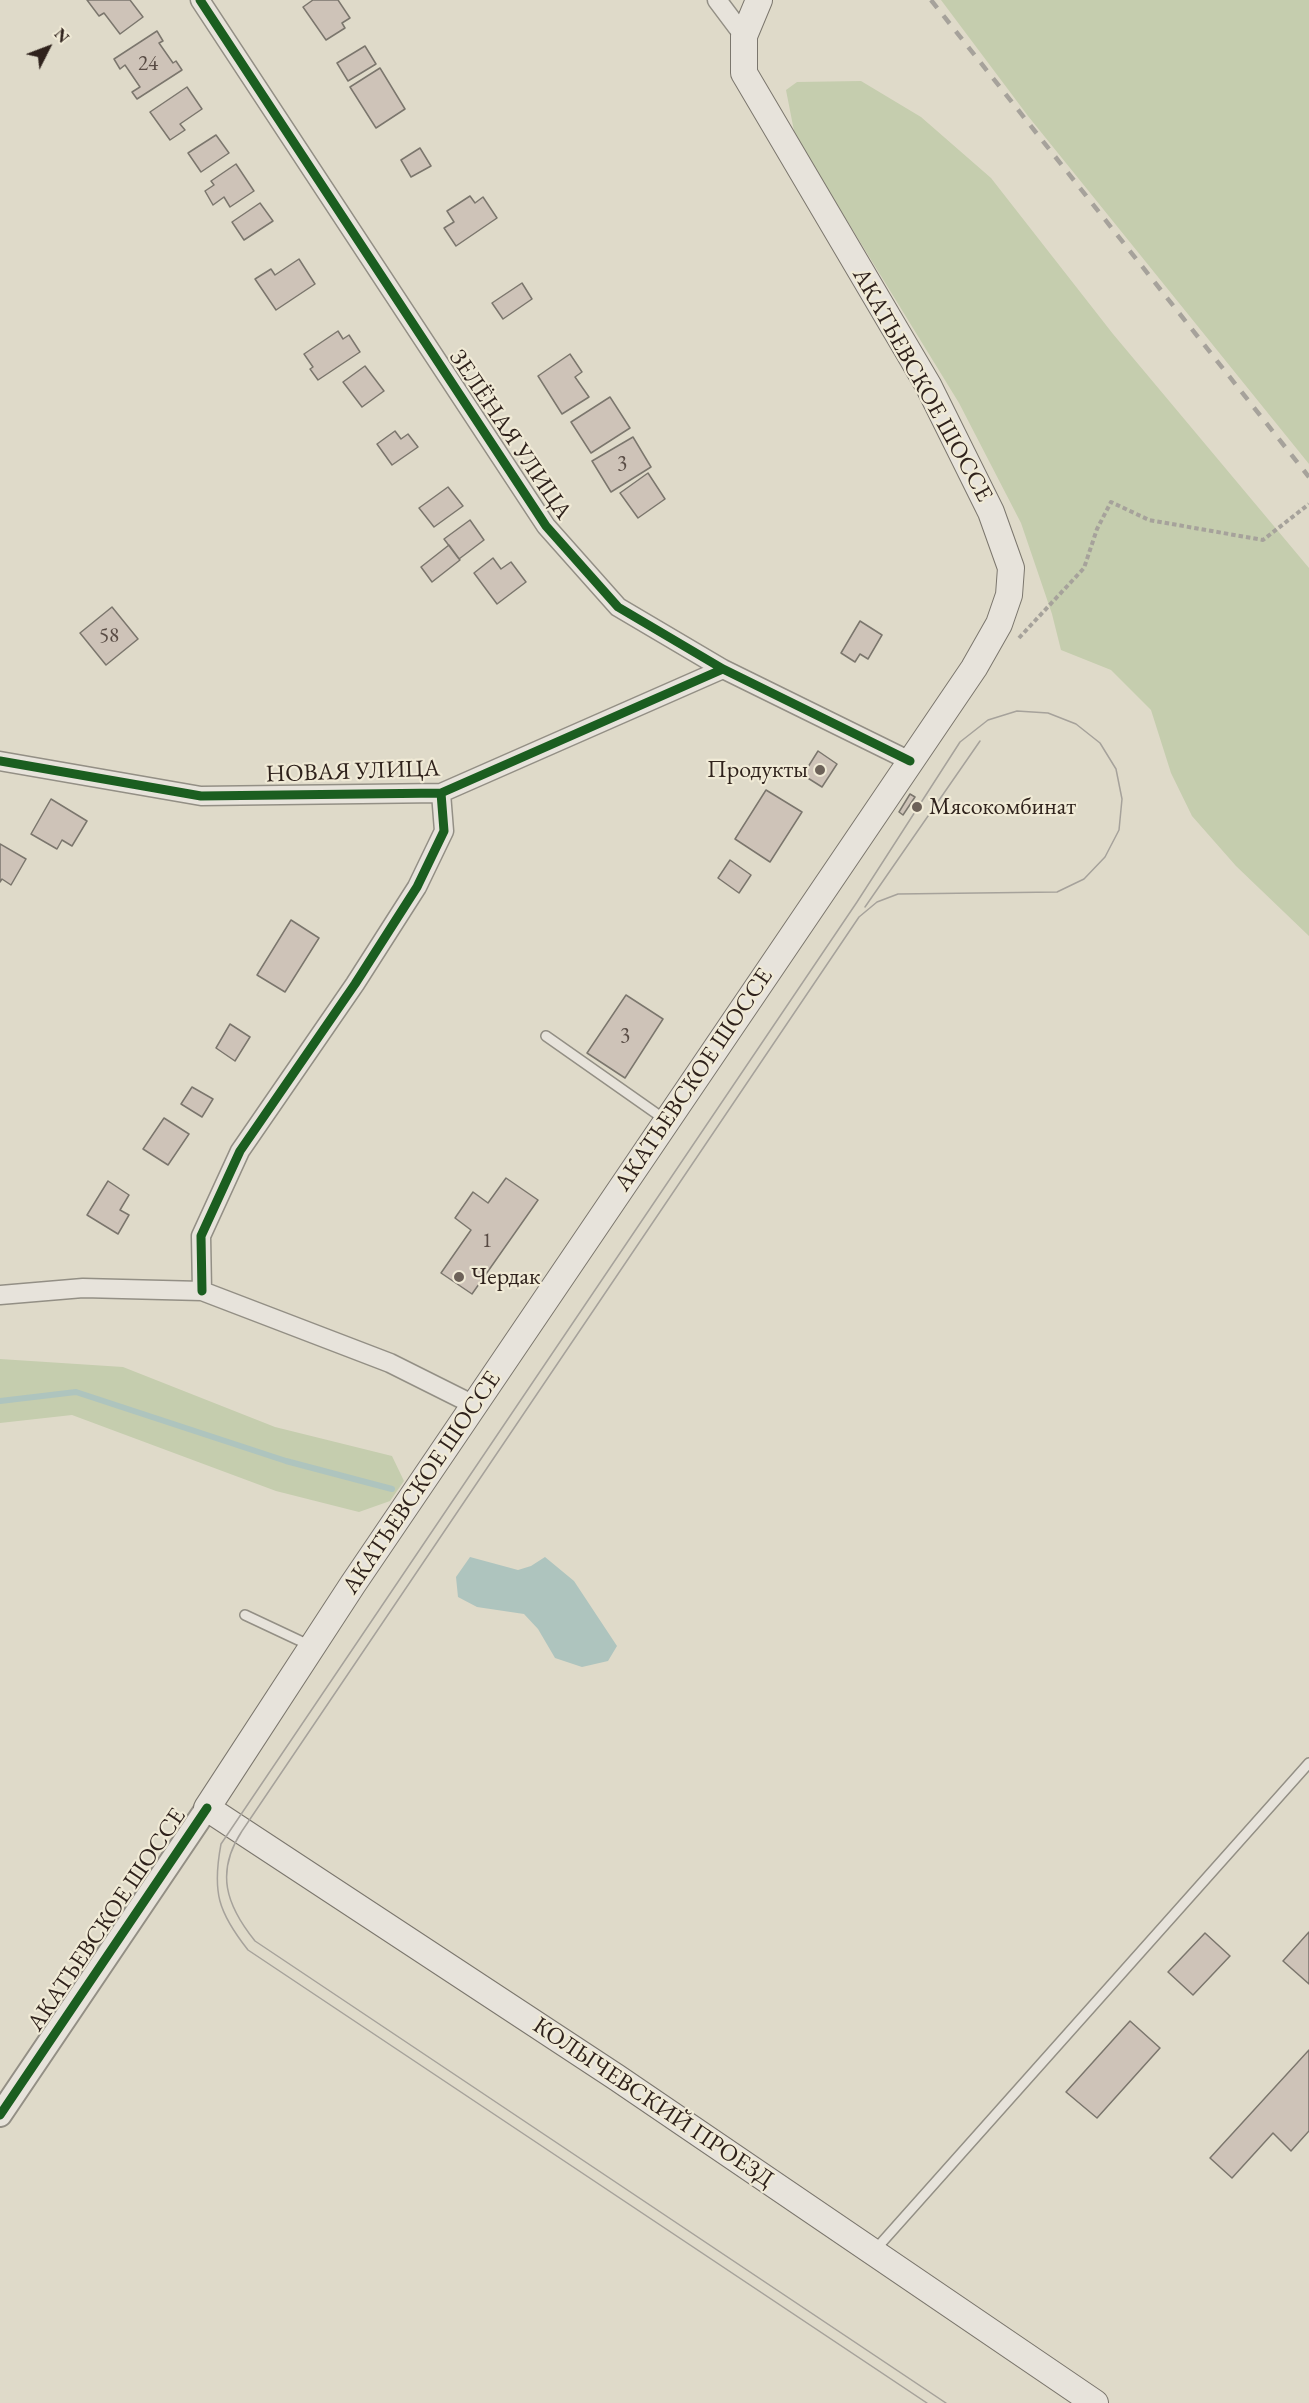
<!DOCTYPE html>
<html>
<head>
<meta charset="utf-8">
<style>
  body { margin:0 }
  #map { position:relative; width:1309px; height:2403px; overflow:hidden; background:#dfdac9; font-family:"EB Garamond",serif }
  canvas { display:block }
  .north { position:absolute; left:18px; top:18px; width:60px; height:60px; -webkit-text-stroke:4px #f0ead6; paint-order:stroke; rotate:48deg; font-size:16px; font-weight:700; line-height:24px; text-align:center; color:#2f221c }
  .north::after { content:''; display:block; margin:auto; width:21px; height:27px; background:#2f221c; clip-path:polygon(50% 0,100% 100%,50% 72%,0 100%) }
</style>
</head>
<body>
<div id="map">
<canvas width="1309" height="2403"></canvas>
<div class="north">N</div>
</div>
<script>
const ctx = document.querySelector('canvas').getContext('2d');
ctx.lineJoin = 'round';
function fill(path, color) {
  ctx.fillStyle = color;
  ctx.fill(path, 'evenodd');
}
function stroke(path, color, width, dash) {
  ctx.strokeStyle = color;
  ctx.lineWidth = width;
  ctx.lineCap = dash ? 'butt' : 'round';
  ctx.setLineDash(dash || []);
  ctx.stroke(path);
}
function write(font, color, halo, rows, align = 'center') {
  ctx.font = font + ' "EB Garamond",serif';
  ctx.lineWidth = 4.5;
  ctx.setLineDash([]);
  ctx.textBaseline = 'middle';
  ctx.strokeStyle = halo;
  ctx.fillStyle = color;
  for (const [text, x, y, turn = 0] of rows) {
    ctx.save();
    ctx.translate(x, y);
    ctx.rotate((+turn || 0) * Math.PI / 180);
    ctx.textAlign = isNaN(turn) ? turn : align;
    if (halo) ctx.strokeText(text, 0, 0);
    ctx.fillText(text, 0, 0);
    ctx.restore();
  }
}
fill(new Path2D(`
  M 941,0 L 1309,0 L 1309,464 L 1028,116 Z
  M 861,81 L 921,117 L 991,178 L 1113,334 L 1309,568 L 1309,936 L 1236,866 L 1192,816 L 1171,773 L 1151,710 L 1111,670 L 1061,650 L 1052,614 L 1021,523 L 959,403 L 795,136 L 786,90 L 797,82 Z
  M 0,1359 L 123,1367 L 275,1427 L 392,1456 L 404,1481 L 390,1501 L 359,1512 L 276,1491 L 72,1415 L 0,1423 Z`), '#c5cdae');
fill(new Path2D(`
  M 470,1557 L 518,1570 L 531,1566 L 545,1557 L 574,1581 L 617,1646 L 608,1661 L 582,1667 L 555,1658 L 538,1629 L 524,1614 L 477,1607 L 458,1597 L 456,1577 Z`), '#aec4be');
stroke(new Path2D(`
  M 0,1401 L 76,1392 L 286,1461 L 392,1489`), '#aec4be', 6);
const building = new Path2D(`
  M 87,0 L 130,0 L 143,17 L 120,34 L 104,13 L 99,16 Z
  M 313,0 L 338,0 L 350,18 L 342,23 L 345,28 L 326,40 L 303,7 Z
  M 157,31 L 163,41 L 159,43 L 173,63 L 176,61 L 182,70 L 137,99 L 132,92 L 140,87 L 125,65 L 120,69 L 114,59 Z
  M 365,46 L 376,64 L 348,81 L 337,63 Z
  M 380,68 L 405,109 L 376,128 L 350,87 Z
  M 187,87 L 202,109 L 180,124 L 185,130 L 170,140 L 150,112 Z
  M 216,135 L 229,153 L 201,172 L 188,153 Z
  M 420,148 L 431,166 L 411,177 L 401,160 Z
  M 236,164 L 254,191 L 230,207 L 224,197 L 213,205 L 205,191 L 214,185 L 211,181 Z
  M 470,196 L 475,203 L 483,197 L 497,218 L 456,246 L 444,228 L 454,222 L 447,211 Z
  M 260,203 L 273,221 L 244,240 L 232,222 Z
  M 299,259 L 315,284 L 276,310 L 255,279 L 271,269 L 275,275 Z
  M 522,283 L 532,299 L 503,319 L 492,303 Z
  M 338,331 L 343,339 L 349,335 L 360,352 L 318,380 L 310,369 L 313,367 L 304,354 Z
  M 570,354 L 582,372 L 575,377 L 589,397 L 562,414 L 538,376 Z
  M 365,366 L 384,391 L 362,407 L 343,382 Z
  M 610,397 L 630,428 L 591,453 L 571,422 Z
  M 395,431 L 401,439 L 408,434 L 418,447 L 392,465 L 377,444 Z
  M 633,437 L 651,467 L 611,492 L 592,461 Z
  M 648,473 L 665,499 L 638,518 L 620,493 Z
  M 448,487 L 463,506 L 434,527 L 419,508 Z
  M 470,520 L 484,540 L 459,559 L 444,539 Z
  M 449,545 L 460,560 L 432,582 L 421,567 Z
  M 493,558 L 501,569 L 511,562 L 526,582 L 497,604 L 474,573 Z
  M 112,607 L 138,639 L 106,665 L 80,633 Z
  M 860,621 L 882,635 L 868,659 L 860,654 L 855,662 L 841,653 Z
  M 818,751 L 837,764 L 822,787 L 803,775 Z
  M 766,790 L 802,812 L 770,862 L 735,839 Z
  M 910,794 L 915,797 L 903,815 L 899,812 Z
  M 51,799 L 87,821 L 72,846 L 62,840 L 57,849 L 31,834 Z
  M 0,844 L 26,859 L 11,885 L 2,879 L 0,882 Z
  M 730,860 L 751,875 L 739,893 L 718,878 Z
  M 291,920 L 319,938 L 285,992 L 257,975 Z
  M 626,995 L 663,1019 L 625,1078 L 587,1053 Z
  M 230,1024 L 250,1037 L 235,1061 L 216,1048 Z
  M 192,1087 L 213,1099 L 202,1117 L 181,1104 Z
  M 164,1118 L 189,1134 L 168,1165 L 143,1149 Z
  M 506,1178 L 538,1200 L 472,1294 L 441,1273 L 471,1230 L 455,1218 L 473,1192 L 488,1203 Z
  M 108,1181 L 129,1195 L 120,1210 L 129,1215 L 118,1234 L 87,1215 Z
  M 1309,1932 L 1309,1984 L 1283,1961 Z
  M 1205,1933 L 1230,1956 L 1193,1995 L 1168,1972 Z
  M 1130,2021 L 1160,2048 L 1097,2118 L 1066,2092 Z
  M 1309,2050 L 1309,2131 L 1291,2151 L 1273,2133 L 1232,2178 L 1210,2158 Z`);
fill(building, '#cec3b8');
stroke(building, '#7b766d', 1.5);
const service = new Path2D(`
  M 546,1036 L 667,1121
  M 245,1615 L 311,1646
  M 875,2250 L 1309,1763`);
const minor = new Path2D(`
  M 200,0 L 546,526 L 618,607 L 723,669 L 910,761
  M 717,0 L 744,36
  M 0,761 L 201,796 L 441,793 L 723,669
  M 202,1291 L 201,1236 L 240,1151 L 355,984 L 417,887 L 444,831 L 441,793
  M 0,1295 L 83,1288 L 202,1291 L 390,1363 L 476,1406`);
const tertiary = new Path2D(`
  M 0,2115 L 207,1808`);
const secondary = new Path2D(`
  M 759,0 L 744,36 L 744,73 L 928,385 L 991,512 L 1011,568 L 1009,595 L 999,624 L 974,668 L 353,1584 L 207,1808 L 616,2077 L 1095,2403`);
stroke(service, '#938f85', 12);
stroke(minor, '#938f85', 21);
stroke(tertiary, '#938f85', 26);
stroke(secondary, '#7b766d', 28);
stroke(new Path2D(`
  M 1019,638 L 1084,568 L 1097,529 L 1111,502 L 1149,520 L 1263,540 L 1309,504`), '#a6a29b', 4, [4.5, 3]);
stroke(service, '#e7e3db', 9);
stroke(minor, '#e7e3db', 18);
stroke(tertiary, '#e7e3db', 22);
stroke(secondary, '#e7e3db', 26);
stroke(new Path2D(`
  M 865,907 L 980,741
  M 927,2403 L 248,1950 C 218,1912 212,1892 221,1844 L 857,902 L 960,742 L 988,720 L 1017,711 L 1048,713 L 1076,724 L 1100,743 L 1116,769 L 1122,799 L 1119,830 L 1105,857 L 1084,879 L 1057,892 L 898,894 L 877,902 L 859,917 L 242,1831 C 215,1872 226,1905 255,1941 L 946,2403`), '#a6a29b', 1.5);
stroke(new Path2D(`
  M 931,0 L 1309,477`), '#a6a29b', 4.5, [10, 10]);
stroke(new Path2D(`
  M 200,0 L 546,526 L 618,607 L 723,669 L 910,761
  M 0,761 L 201,796 L 441,793 L 723,669
  M 202,1291 L 201,1236 L 240,1151 L 355,984 L 417,887 L 444,831 L 441,793
  M 0,2115 L 207,1808`), '#1b5e20', 9);
for (const [x, y, r, color] of [
  [820,770,6,"#6d6259"],
  [917,807,6,"#6d6259"],
  [459,1277,6,"#6d6259"]
]) {
  const dot = new Path2D();
  dot.arc(x, y, r, 0, 2 * Math.PI);
  ctx.fillStyle = color;
  ctx.fill(dot);
  stroke(dot, '#f0ead6', 2);
}
write('21px', '#584b44', null, [
  ["24",148,64],
  ["3",622,464],
  ["58",109,636],
  ["3",625,1036],
  ["1",487,1241]
]);
write('24px', '#2f221c', '#f0ead6', [
  ["АКАТЬЕВСКОЕ ШОССЕ",922,385,61],
  ["ЗЕЛЁНАЯ УЛИЦА",510,435,56],
  ["НОВАЯ УЛИЦА",353,772,-2],
  ["АКАТЬЕВСКОЕ ШОССЕ",694,1080,-56],
  ["АКАТЬЕВСКОЕ ШОССЕ",422,1483,-56],
  ["АКАТЬЕВСКОЕ ШОССЕ",107,1920,-56],
  ["КОЛЫЧЕВСКИЙ ПРОЕЗД",653,2103,34]
]);
write('24px', '#2f221c', '#f0ead6', [
  ["Продукты",808,770,"right"],
  ["Мясокомбинат",929,807],
  ["Чердак",471,1277]
], 'left');
</script>
</body>
</html>
